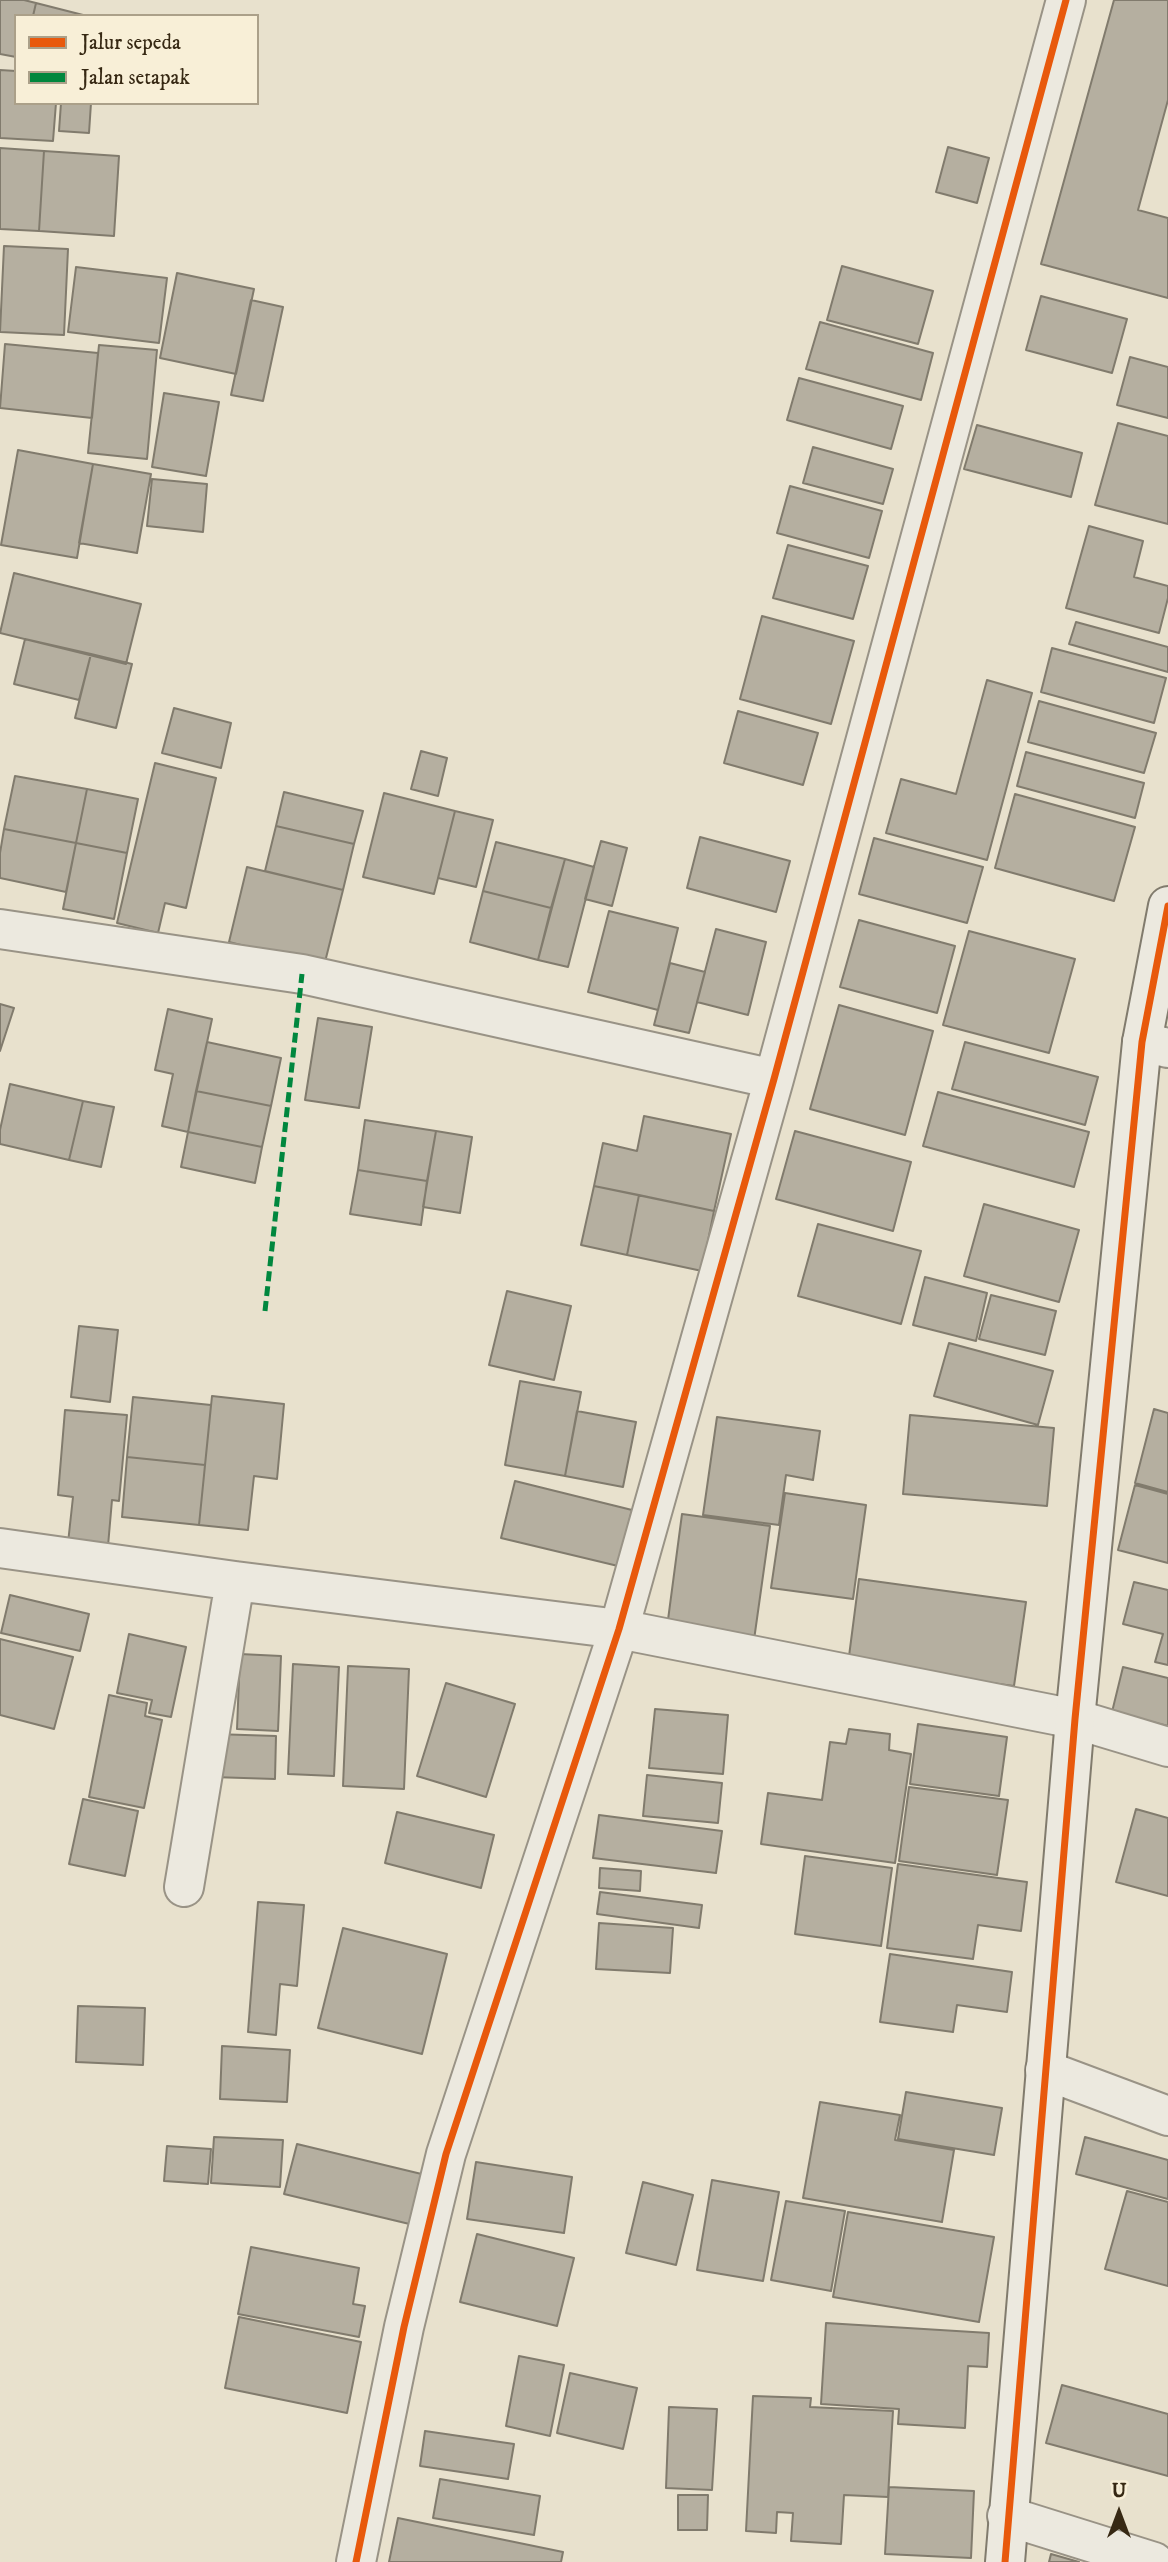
<!DOCTYPE html>
<html>
<head>
<meta charset="utf-8">
<style>
  body { margin:0 }
  #map { position:relative; width:1168px; height:2562px; overflow:hidden; background:#e8e1cd; font-family:"IM FELL DW Pica",serif }
  canvas { display:block }
  .legend { position:absolute; left:14px; top:14px; width:245px; height:91px; box-sizing:border-box; background:#f8efd7; border:2px solid #aba089; margin:0; padding:9px 12px; list-style:none; font-size:21px; color:#372914 }
  .legend li { display:flex; align-items:center; gap:14px; height:35px }
  .legend b { width:35px; border:2px solid #aba089 }
  .north { position:absolute; left:1084px; top:2478px; width:70px; height:70px; -webkit-text-stroke:5px #f8efd7; paint-order:stroke; rotate:0deg; font-size:19px; font-weight:700; line-height:28px; text-align:center; color:#372914 }
  .north::after { content:''; display:block; margin:auto; width:24px; height:32px; background:#372914; clip-path:polygon(50% 0,100% 100%,50% 72%,0 100%) }
</style>
</head>
<body>
<div id="map">
<canvas width="1168" height="2562"></canvas>
<ul class="legend">
<li><b style="height:9px;background:#e8590c"></b>Jalur sepeda</li>
<li><b style="height:9px;background:#00873e"></b>Jalan setapak</li>
</ul>
<div class="north">U</div>
</div>
<script>
const ctx = document.querySelector('canvas').getContext('2d');
ctx.lineJoin = 'round';
function fill(path, color) {
  ctx.fillStyle = color;
  ctx.fill(path, 'evenodd');
}
function stroke(path, color, width, dash) {
  ctx.strokeStyle = color;
  ctx.lineWidth = width;
  ctx.lineCap = dash ? 'butt' : 'round';
  ctx.setLineDash(dash || []);
  ctx.stroke(path);
}
const building = new Path2D(`
  M 0,0 L 24,0 L 36,3 L 33,16 L 16,16 L 16,57 L 0,54 Z
  M 1114,0 L 1168,0 L 1168,100 L 1138,210 L 1168,218 L 1168,298 L 1041,264 Z
  M 36,3 L 87,16 L 33,16 Z
  M 0,70 L 16,71 L 16,103 L 56,103 L 53,141 L 0,138 Z
  M 61,103 L 91,103 L 89,133 L 59,131 Z
  M 948,147 L 989,158 L 977,203 L 936,192 Z
  M 0,148 L 44,151 L 39,231 L 0,229 Z
  M 44,151 L 119,156 L 114,236 L 39,231 Z
  M 4,246 L 68,249 L 64,335 L 0,332 Z
  M 842,266 L 933,291 L 918,344 L 827,320 Z
  M 76,267 L 167,278 L 159,343 L 68,332 Z
  M 177,273 L 254,289 L 236,374 L 160,358 Z
  M 1041,296 L 1127,319 L 1112,373 L 1026,350 Z
  M 251,300 L 283,307 L 263,401 L 231,395 Z
  M 820,322 L 933,353 L 921,400 L 806,369 Z
  M 5,344 L 98,353 L 92,418 L 0,408 Z
  M 99,345 L 157,350 L 147,459 L 88,453 Z
  M 1130,357 L 1168,367 L 1168,418 L 1117,405 Z
  M 799,378 L 903,406 L 891,449 L 787,420 Z
  M 164,393 L 219,402 L 206,476 L 152,467 Z
  M 1118,423 L 1168,436 L 1168,524 L 1095,505 Z
  M 977,425 L 1082,453 L 1071,497 L 964,469 Z
  M 813,447 L 893,469 L 883,504 L 803,483 Z
  M 18,450 L 93,464 L 77,558 L 1,545 Z
  M 93,464 L 151,474 L 137,553 L 79,543 Z
  M 152,479 L 207,484 L 203,532 L 147,526 Z
  M 790,486 L 882,511 L 869,558 L 777,533 Z
  M 1089,526 L 1143,541 L 1134,577 L 1168,586 L 1168,598 L 1159,633 L 1066,608 Z
  M 788,545 L 868,566 L 853,619 L 773,598 Z
  M 14,573 L 141,604 L 126,664 L 0,633 Z
  M 762,616 L 854,641 L 831,724 L 740,699 Z
  M 1076,622 L 1168,647 L 1168,672 L 1069,644 Z
  M 25,639 L 91,654 L 79,700 L 14,684 Z
  M 1052,648 L 1166,678 L 1154,723 L 1041,692 Z
  M 91,654 L 132,664 L 116,728 L 75,718 Z
  M 987,680 L 1032,693 L 987,860 L 886,833 L 901,779 L 956,794 Z
  M 1039,701 L 1156,733 L 1144,773 L 1028,742 Z
  M 174,708 L 231,723 L 221,768 L 162,753 Z
  M 738,711 L 818,733 L 803,785 L 724,763 Z
  M 421,751 L 447,758 L 438,796 L 411,789 Z
  M 1026,752 L 1144,783 L 1135,818 L 1017,786 Z
  M 155,763 L 216,778 L 186,908 L 165,903 L 158,933 L 117,923 Z
  M 15,776 L 87,789 L 76,843 L 4,829 Z
  M 87,789 L 138,799 L 127,853 L 76,843 Z
  M 284,792 L 363,811 L 354,844 L 276,826 Z
  M 384,793 L 455,811 L 434,894 L 363,877 Z
  M 1015,794 L 1135,827 L 1114,901 L 995,868 Z
  M 455,811 L 493,820 L 476,887 L 438,878 Z
  M 276,826 L 354,844 L 343,890 L 265,871 Z
  M 4,829 L 76,843 L 66,892 L 0,878 L 0,853 Z
  M 700,837 L 790,861 L 776,912 L 687,888 Z
  M 874,838 L 983,867 L 967,923 L 859,894 Z
  M 601,841 L 627,848 L 612,906 L 585,899 Z
  M 496,842 L 565,859 L 551,908 L 483,891 Z
  M 76,843 L 127,853 L 114,919 L 63,909 Z
  M 565,859 L 594,867 L 568,967 L 538,960 Z
  M 247,867 L 343,890 L 324,966 L 229,942 Z
  M 483,891 L 551,908 L 538,960 L 470,942 Z
  M 609,911 L 678,928 L 658,1010 L 588,992 Z
  M 859,920 L 955,946 L 937,1013 L 840,987 Z
  M 716,929 L 766,942 L 748,1015 L 697,1002 Z
  M 969,931 L 1075,959 L 1049,1053 L 943,1025 Z
  M 670,963 L 705,972 L 689,1033 L 654,1025 Z
  M 0,1004 L 14,1008 L 0,1051 Z
  M 839,1005 L 933,1031 L 905,1135 L 810,1109 Z
  M 168,1009 L 212,1019 L 188,1132 L 162,1126 L 173,1074 L 155,1070 Z
  M 318,1018 L 372,1027 L 359,1108 L 305,1100 Z
  M 207,1042 L 281,1058 L 271,1106 L 196,1091 Z
  M 965,1042 L 1098,1077 L 1085,1125 L 952,1089 Z
  M 10,1084 L 83,1101 L 69,1160 L 0,1144 L 0,1130 Z
  M 196,1091 L 271,1106 L 262,1147 L 188,1132 Z
  M 938,1092 L 1089,1132 L 1074,1187 L 923,1146 Z
  M 83,1101 L 114,1107 L 101,1167 L 69,1160 Z
  M 644,1116 L 731,1134 L 714,1211 L 594,1186 L 603,1143 L 637,1151 Z
  M 365,1120 L 436,1131 L 427,1181 L 358,1170 Z
  M 436,1131 L 472,1137 L 460,1213 L 423,1207 Z
  M 795,1131 L 911,1162 L 893,1231 L 776,1199 Z
  M 188,1132 L 262,1147 L 255,1183 L 181,1167 Z
  M 358,1170 L 427,1181 L 421,1225 L 350,1214 Z
  M 594,1186 L 639,1195 L 627,1255 L 581,1245 Z
  M 639,1195 L 714,1211 L 702,1271 L 627,1255 Z
  M 984,1204 L 1079,1230 L 1059,1302 L 964,1276 Z
  M 818,1224 L 921,1251 L 901,1324 L 798,1296 Z
  M 925,1277 L 987,1293 L 976,1341 L 913,1325 Z
  M 507,1291 L 571,1306 L 554,1380 L 489,1365 Z
  M 991,1295 L 1056,1311 L 1045,1355 L 979,1339 Z
  M 79,1326 L 118,1330 L 110,1402 L 71,1397 Z
  M 949,1343 L 1053,1371 L 1038,1425 L 934,1396 Z
  M 520,1381 L 581,1392 L 565,1476 L 505,1465 Z
  M 212,1396 L 284,1404 L 277,1479 L 254,1476 L 248,1530 L 199,1525 Z
  M 133,1397 L 211,1405 L 205,1465 L 127,1457 Z
  M 1154,1409 L 1168,1413 L 1168,1492 L 1135,1483 Z
  M 65,1410 L 127,1415 L 119,1501 L 112,1500 L 108,1546 L 68,1543 L 73,1497 L 58,1495 Z
  M 577,1411 L 636,1422 L 623,1487 L 565,1476 Z
  M 910,1415 L 1054,1428 L 1047,1506 L 903,1494 Z
  M 717,1417 L 820,1431 L 813,1480 L 786,1475 L 779,1525 L 703,1515 Z
  M 127,1457 L 205,1465 L 199,1525 L 122,1517 Z
  M 515,1481 L 632,1510 L 618,1566 L 501,1538 Z
  M 1135,1485 L 1168,1494 L 1168,1563 L 1118,1550 Z
  M 785,1493 L 866,1505 L 853,1599 L 771,1588 Z
  M 682,1514 L 770,1526 L 753,1647 L 666,1635 Z
  M 859,1579 L 1026,1602 L 1014,1686 L 848,1664 Z
  M 1134,1582 L 1168,1590 L 1168,1665 L 1155,1662 L 1163,1634 L 1123,1624 Z
  M 10,1595 L 89,1614 L 80,1651 L 1,1633 Z
  M 129,1634 L 186,1647 L 171,1717 L 149,1713 L 152,1700 L 117,1693 Z
  M 0,1639 L 73,1657 L 54,1729 L 0,1715 Z
  M 240,1654 L 281,1656 L 278,1731 L 237,1729 Z
  M 293,1664 L 339,1667 L 334,1776 L 288,1774 Z
  M 348,1666 L 409,1669 L 404,1789 L 343,1786 Z
  M 1123,1667 L 1168,1678 L 1168,1726 L 1112,1712 Z
  M 446,1683 L 515,1704 L 486,1797 L 417,1776 Z
  M 109,1695 L 147,1703 L 145,1716 L 162,1720 L 144,1808 L 89,1797 Z
  M 655,1709 L 728,1715 L 723,1774 L 649,1768 Z
  M 918,1724 L 1007,1737 L 999,1796 L 910,1784 Z
  M 849,1729 L 890,1734 L 889,1750 L 911,1754 L 895,1863 L 761,1844 L 768,1793 L 822,1800 L 830,1742 L 846,1744 Z
  M 214,1734 L 276,1736 L 275,1779 L 212,1777 Z
  M 647,1775 L 722,1783 L 718,1823 L 643,1816 Z
  M 909,1787 L 1008,1800 L 997,1875 L 899,1861 Z
  M 83,1799 L 138,1811 L 125,1876 L 69,1864 Z
  M 1136,1809 L 1168,1818 L 1168,1896 L 1116,1882 Z
  M 397,1812 L 494,1835 L 481,1888 L 385,1863 Z
  M 599,1815 L 722,1831 L 716,1873 L 593,1858 Z
  M 805,1856 L 892,1868 L 881,1946 L 795,1934 Z
  M 898,1864 L 1027,1882 L 1021,1931 L 978,1925 L 973,1959 L 887,1948 Z
  M 600,1868 L 641,1871 L 640,1891 L 599,1888 Z
  M 600,1892 L 702,1905 L 699,1928 L 597,1914 Z
  M 258,1902 L 304,1905 L 297,1986 L 280,1984 L 276,2035 L 248,2032 Z
  M 599,1923 L 673,1928 L 670,1973 L 596,1969 Z
  M 343,1928 L 447,1954 L 422,2054 L 318,2028 Z
  M 890,1954 L 1012,1972 L 1007,2012 L 957,2005 L 953,2032 L 880,2022 Z
  M 78,2006 L 145,2008 L 143,2065 L 76,2062 Z
  M 222,2046 L 290,2050 L 287,2102 L 220,2099 Z
  M 906,2092 L 1002,2108 L 994,2155 L 898,2139 Z
  M 820,2102 L 900,2115 L 895,2140 L 954,2150 L 942,2222 L 803,2198 Z
  M 214,2137 L 283,2140 L 280,2187 L 211,2183 Z
  M 1085,2137 L 1168,2160 L 1168,2199 L 1076,2174 Z
  M 297,2144 L 434,2177 L 422,2227 L 284,2194 Z
  M 167,2146 L 211,2149 L 208,2184 L 164,2181 Z
  M 476,2162 L 572,2177 L 564,2233 L 467,2219 Z
  M 712,2180 L 779,2192 L 763,2281 L 697,2270 Z
  M 643,2182 L 693,2195 L 676,2265 L 626,2253 Z
  M 1127,2191 L 1168,2202 L 1168,2286 L 1105,2269 Z
  M 786,2201 L 845,2211 L 831,2291 L 771,2280 Z
  M 848,2212 L 994,2237 L 979,2322 L 833,2297 Z
  M 477,2234 L 574,2258 L 557,2326 L 460,2302 Z
  M 251,2247 L 359,2268 L 353,2304 L 365,2306 L 359,2337 L 238,2314 Z
  M 239,2317 L 361,2342 L 347,2413 L 225,2388 Z
  M 826,2323 L 989,2333 L 987,2367 L 968,2366 L 965,2428 L 898,2424 L 899,2409 L 821,2404 Z
  M 519,2356 L 564,2365 L 550,2436 L 506,2426 Z
  M 570,2373 L 637,2388 L 623,2449 L 557,2433 Z
  M 1062,2385 L 1168,2414 L 1168,2476 L 1046,2443 Z
  M 753,2396 L 811,2398 L 810,2407 L 893,2411 L 888,2497 L 844,2495 L 841,2544 L 791,2541 L 793,2513 L 777,2512 L 776,2533 L 746,2531 Z
  M 669,2407 L 717,2409 L 712,2490 L 666,2488 Z
  M 425,2431 L 514,2444 L 508,2479 L 420,2466 Z
  M 440,2479 L 540,2496 L 534,2535 L 433,2518 Z
  M 889,2487 L 974,2491 L 971,2558 L 885,2554 Z
  M 678,2495 L 708,2495 L 707,2530 L 678,2530 Z
  M 398,2518 L 563,2552 L 561,2562 L 389,2562 Z
  M 1051,2554 L 1079,2562 L 1049,2562 Z`);
fill(building, '#b5afa0');
stroke(building, '#817b6d', 2);
const street = new Path2D(`
  M 0,929 L 302,974 L 774,1079
  M 1142,1042 L 1168,1048
  M 0,1548 L 235,1581 L 619,1629 L 1075,1719 L 1168,1747
  M 184,1887 L 235,1581
  M 1045,2070 L 1168,2116
  M 1007,2516 L 1154,2562
  M 356,2562 L 404,2327 L 446,2154 L 619,1629 L 774,1079 L 1066,0`);
const secondary = new Path2D(`
  M 1005,2562 L 1075,1719 L 1142,1042 L 1168,906`);
stroke(street, '#999386', 42);
stroke(secondary, '#817b6d', 42);
stroke(street, '#ece9df', 38);
stroke(secondary, '#ece9df', 38);
stroke(new Path2D(`
  M 265,1311 L 302,974`), '#00873e', 5, [10, 5]);
stroke(new Path2D(`
  M 356,2562 L 404,2327 L 446,2154 L 619,1629 L 774,1079 L 1066,0
  M 1005,2562 L 1075,1719 L 1142,1042 L 1168,906`), '#e8590c', 7);
</script>
</body>
</html>
